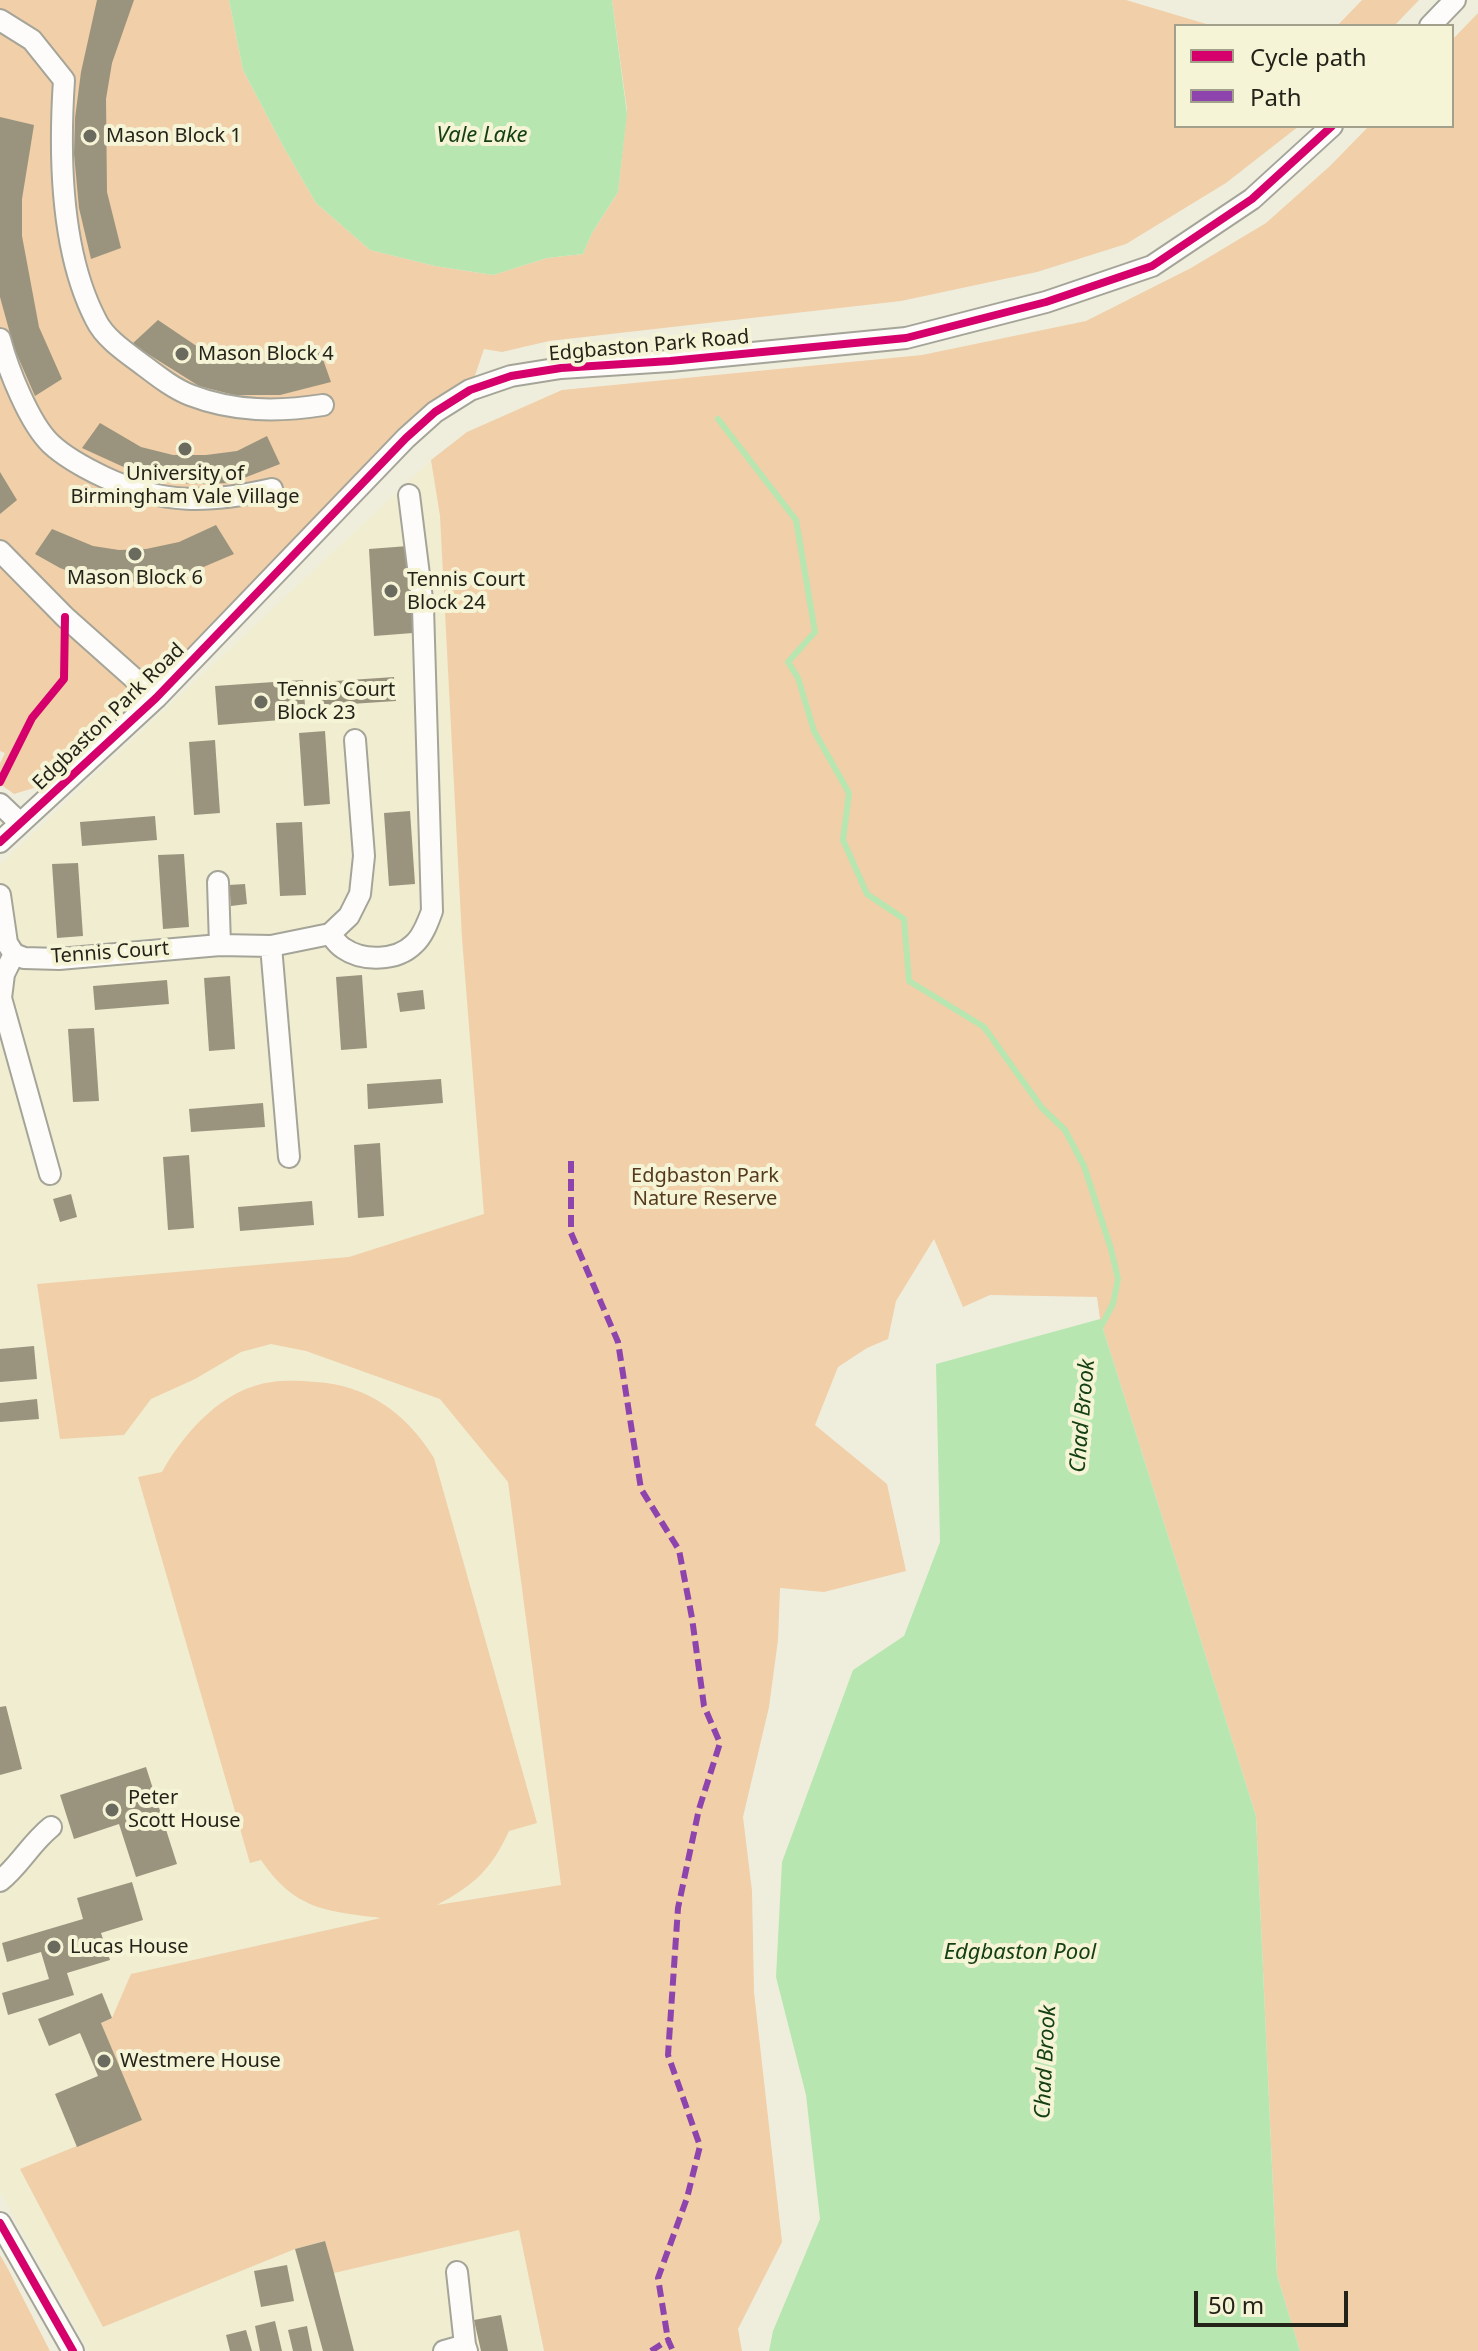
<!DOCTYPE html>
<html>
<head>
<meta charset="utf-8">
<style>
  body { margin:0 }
  #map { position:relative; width:1478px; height:2351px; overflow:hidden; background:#efeedd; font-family:"Noto Sans",sans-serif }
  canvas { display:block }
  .legend { position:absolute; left:1174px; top:24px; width:280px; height:104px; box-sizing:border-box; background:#f6f4d6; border:2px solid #a2a08a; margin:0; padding:10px 14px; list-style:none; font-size:24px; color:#242319 }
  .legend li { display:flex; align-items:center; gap:16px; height:40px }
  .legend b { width:40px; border:2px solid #a2a08a }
  .scale { position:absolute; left:1194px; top:2291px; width:154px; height:36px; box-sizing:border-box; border:4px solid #242319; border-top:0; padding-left:10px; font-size:24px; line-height:28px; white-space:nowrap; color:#242319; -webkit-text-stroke:6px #f6f4d6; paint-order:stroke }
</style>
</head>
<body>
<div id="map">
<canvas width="1478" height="2351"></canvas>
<ul class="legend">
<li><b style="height:10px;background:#d6006c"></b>Cycle path</li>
<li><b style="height:10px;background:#8e44ad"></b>Path</li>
</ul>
<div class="scale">50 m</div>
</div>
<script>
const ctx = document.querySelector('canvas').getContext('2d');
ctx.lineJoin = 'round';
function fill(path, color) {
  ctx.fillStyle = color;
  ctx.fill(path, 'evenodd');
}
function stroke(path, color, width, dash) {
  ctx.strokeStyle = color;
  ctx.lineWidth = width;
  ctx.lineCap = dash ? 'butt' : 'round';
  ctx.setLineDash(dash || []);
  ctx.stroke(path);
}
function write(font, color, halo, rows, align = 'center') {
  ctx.font = font + ' "Noto Sans",sans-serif';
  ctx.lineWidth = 8;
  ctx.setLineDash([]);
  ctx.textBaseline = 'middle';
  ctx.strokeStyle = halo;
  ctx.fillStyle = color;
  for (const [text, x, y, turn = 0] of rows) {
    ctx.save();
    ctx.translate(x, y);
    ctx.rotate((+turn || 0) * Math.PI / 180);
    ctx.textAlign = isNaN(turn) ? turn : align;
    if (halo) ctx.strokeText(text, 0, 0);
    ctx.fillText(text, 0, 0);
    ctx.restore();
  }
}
fill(new Path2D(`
  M 431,460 L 440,516 L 508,1482 L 561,1885 L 454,1902 L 543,2351 L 89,2351 L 0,2192 L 0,864 Z`), '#f0edd1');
fill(new Path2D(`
  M 0,0 L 229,0 L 243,70 L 283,146 L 316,203 L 370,250 L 435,266 L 493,275 L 547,258 L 583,254 L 592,233 L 618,192 L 627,110 L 612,0 L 1126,0 L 1213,26 L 1176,26 L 1176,126 L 1299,126 L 1226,183 L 1126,244 L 1037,272 L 901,301 L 549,341 L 502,352 L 484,349 L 470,390 L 435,412 L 156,698 L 141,685 L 37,787 L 14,794 L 0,784 L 0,763 L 5,753 L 0,751 Z
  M 1362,0 L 1419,0 L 1394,26 L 1337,26 Z
  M 1478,13 L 1478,2351 L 1300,2351 L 1277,2275 L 1256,1816 L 1100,1319 L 1097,1297 L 990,1295 L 963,1307 L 934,1239 L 896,1301 L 888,1339 L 867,1348 L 838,1367 L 815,1425 L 887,1484 L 906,1571 L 824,1592 L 780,1588 L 778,1640 L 769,1707 L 743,1817 L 752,1891 L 754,1992 L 782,2242 L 738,2329 L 742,2351 L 544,2351 L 519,2230 L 334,2273 L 324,2241 L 295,2249 L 103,2327 L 20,2169 L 141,2120 L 101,2023 L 112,2018 L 131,1974 L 381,1918 C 326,1911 295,1910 261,1860 L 250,1863 L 138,1477 L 162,1472 C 185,1431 224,1388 272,1382 C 287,1380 301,1381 315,1382 C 368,1385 407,1414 434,1458 L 537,1823 L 509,1831 C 491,1870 474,1885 437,1905 L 561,1885 L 508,1482 L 440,1399 L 306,1351 L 271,1344 L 241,1352 L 195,1379 L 151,1399 L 124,1435 L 60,1439 L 37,1284 L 349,1257 L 484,1214 L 462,938 L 440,516 L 431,460 L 467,432 L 562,390 L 922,355 L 1086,321 L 1191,268 L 1266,223 L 1330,166 L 1369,126 L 1452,126 L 1452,40 Z
  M 0,2255 L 7,2267 L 50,2351 L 0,2351 Z`), '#f0cfa9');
fill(new Path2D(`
  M 229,0 L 612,0 L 627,114 L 618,192 L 592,233 L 583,254 L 547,258 L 493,275 L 435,266 L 370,250 L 316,203 L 283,146 L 243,70 Z
  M 1100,1319 L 1256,1816 L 1277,2275 L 1300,2351 L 769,2351 L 773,2331 L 820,2219 L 806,2095 L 776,1977 L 782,1862 L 853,1670 L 904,1636 L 940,1542 L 936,1364 Z`), '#b8e6b0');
stroke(new Path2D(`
  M 718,419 L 796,520 L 815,632 L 788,662 L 798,678 L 814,731 L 849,793 L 843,840 L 867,894 L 904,919 L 909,981 L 984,1027 L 1042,1108 L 1065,1130 L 1084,1166 L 1111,1249 L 1118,1279 L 1113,1304 L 1099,1330`), '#b8e6b0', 6);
fill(new Path2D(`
  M 97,0 L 134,0 L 112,63 L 106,99 L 107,192 L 121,248 L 91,259 L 79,208 L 74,154 L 75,118 L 81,72 Z
  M 0,117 L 34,125 L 22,199 L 22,236 L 39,327 L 62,379 L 35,396 L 14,348 L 0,297 Z
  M 158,320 L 195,345 L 225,358 L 279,363 L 320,351 L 331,382 L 280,395 L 234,395 L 199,386 L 132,344 Z
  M 100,423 L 141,447 L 173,455 L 206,455 L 237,451 L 267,436 L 280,464 L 231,483 L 193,484 L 152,480 L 82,448 Z
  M 0,472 L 17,500 L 0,514 Z
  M 216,525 L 234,554 L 187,574 L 146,583 L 87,578 L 60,568 L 35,554 L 52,529 L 93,546 L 119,550 L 146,549 L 179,542 Z
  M 408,546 L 413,633 L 374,636 L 369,549 Z
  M 394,677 L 396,701 L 321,706 L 320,682 Z
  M 303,680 L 306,718 L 218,725 L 215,686 Z
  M 325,731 L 330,804 L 304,806 L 299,733 Z
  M 215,740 L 220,813 L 194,815 L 189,742 Z
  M 410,811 L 415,884 L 389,886 L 384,813 Z
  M 155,816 L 157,840 L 82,846 L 80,822 Z
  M 302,822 L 306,895 L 280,896 L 276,823 Z
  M 184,854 L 189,927 L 163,929 L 158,855 Z
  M 78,863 L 83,936 L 57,938 L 52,864 Z
  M 245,884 L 247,904 L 231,906 L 229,885 Z
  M 362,975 L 367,1048 L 341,1050 L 336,977 Z
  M 230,976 L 235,1049 L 209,1051 L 204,978 Z
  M 167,980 L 169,1004 L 95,1010 L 93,986 Z
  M 423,990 L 425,1009 L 400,1012 L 397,993 Z
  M 94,1028 L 99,1101 L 73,1102 L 68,1029 Z
  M 441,1079 L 443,1103 L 368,1109 L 367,1084 Z
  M 263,1103 L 265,1127 L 191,1132 L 189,1109 Z
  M 380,1143 L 384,1216 L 358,1218 L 354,1145 Z
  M 189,1155 L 194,1228 L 168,1230 L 163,1157 Z
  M 71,1194 L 77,1217 L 60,1222 L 53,1199 Z
  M 312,1201 L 314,1225 L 240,1231 L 238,1207 Z
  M 34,1346 L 37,1379 L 0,1382 L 0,1349 Z
  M 37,1399 L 39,1419 L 0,1422 L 0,1403 Z
  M 6,1706 L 22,1769 L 0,1775 L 0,1707 Z
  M 146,1767 L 177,1864 L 136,1877 L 119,1824 L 74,1839 L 60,1795 Z
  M 132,1882 L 143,1920 L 101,1933 L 110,1960 L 67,1973 L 74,1995 L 8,2015 L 2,1993 L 49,1979 L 41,1952 L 7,1962 L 2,1943 L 83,1919 L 77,1898 Z
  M 102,1993 L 112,2018 L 101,2023 L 142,2120 L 77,2147 L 55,2094 L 98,2076 L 80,2033 L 49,2046 L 38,2019 Z
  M 325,2241 L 334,2273 L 354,2351 L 323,2351 L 295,2249 Z
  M 287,2265 L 294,2301 L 261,2307 L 254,2271 Z
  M 501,2315 L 508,2351 L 481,2351 L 474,2320 Z
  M 275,2321 L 282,2351 L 260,2351 L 255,2326 Z
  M 307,2326 L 312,2351 L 293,2351 L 288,2330 Z
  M 246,2330 L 252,2351 L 230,2351 L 226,2335 Z`), '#9a947e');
const minor = new Path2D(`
  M 0,20 L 32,40 L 64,80 C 59,155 60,251 96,320 C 104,337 124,351 139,362 C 155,374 172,388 190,395 C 234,412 278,412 323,405
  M 1430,26 L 1455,0
  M 0,339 C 8,369 29,423 51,444 C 66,458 85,468 104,477 C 163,505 210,503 272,489
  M 0,551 L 65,617 L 156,698
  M 0,804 L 20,823
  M 0,842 L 156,698 L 406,438 L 435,412 L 470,390 L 511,376 L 561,368 L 670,361 L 906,338 L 1046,302 L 1152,266 L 1252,199 L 1332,126
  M 218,882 L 220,945
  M 0,895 L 7,943 L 14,954 L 24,958 L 59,959 L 220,945 L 271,946 L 330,934 L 349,916 L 360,894 L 364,856 L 355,740
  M 330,934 C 334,939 338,945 343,948 C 363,962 397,961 414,944 C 423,936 428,922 432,911 L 423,607 L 409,495
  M 271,946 L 289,1157
  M 14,954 L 4,974 L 1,998 L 50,1174
  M 0,1881 C 19,1866 31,1843 51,1827
  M 0,2223 L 73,2351
  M 457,2272 L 465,2345
  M 444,2351 L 465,2345 L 467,2351`);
stroke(minor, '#a5a498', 24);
stroke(minor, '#fdfcfa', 20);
stroke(new Path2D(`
  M 571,1161 L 571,1233 L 618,1342 L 641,1489 L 679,1550 L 692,1618 L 704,1706 L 720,1743 L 699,1809 L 678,1908 L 668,2055 L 700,2146 L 687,2198 L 658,2278 L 668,2340
  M 651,2351 L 668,2340 L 673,2351`), '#8e44ad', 6, [12, 6]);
stroke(new Path2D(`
  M 0,782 L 32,718 L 64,679 L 65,617
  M 0,842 L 156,698 L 406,438 L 435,412 L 470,390 L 511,376 L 561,368 L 670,361 L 906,338 L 1046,302 L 1152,266 L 1252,199 L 1332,126
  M 0,2223 L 73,2351`), '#d6006c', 8);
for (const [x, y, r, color] of [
  [90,136,8,"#6b6a5e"],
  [182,354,8,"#6b6a5e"],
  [185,449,8,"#6b6a5e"],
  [135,554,8,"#6b6a5e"],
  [391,591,8,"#6b6a5e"],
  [261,702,8,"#6b6a5e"],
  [112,1810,8,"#6b6a5e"],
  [54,1947,8,"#6b6a5e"],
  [104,2061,8,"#6b6a5e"]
]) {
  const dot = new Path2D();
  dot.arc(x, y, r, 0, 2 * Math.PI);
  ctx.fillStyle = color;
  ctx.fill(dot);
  stroke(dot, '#f6f4d6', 3);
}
write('20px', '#242319', '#f6f4d6', [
  ["Mason Block 1",106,136],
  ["Mason Block 4",198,354],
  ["University of",185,474,"center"],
  ["Birmingham Vale Village",185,497,"center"],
  ["Mason Block 6",135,578,"center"],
  ["Tennis Court",407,580],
  ["Block 24",407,603],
  ["Tennis Court",277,690],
  ["Block 23",277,713],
  ["Peter",128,1798],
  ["Scott House",128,1821],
  ["Lucas House",70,1947],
  ["Westmere House",120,2061]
], 'left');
write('20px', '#242319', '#f6f4d6', [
  ["Edgbaston Park Road",649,346,-5],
  ["Edgbaston Park Road",109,717,-44],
  ["Tennis Court",110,953,-4]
]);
write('20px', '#55391c', '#f6f4d6', [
  ["Edgbaston Park",705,1176],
  ["Nature Reserve",705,1199]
]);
write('italic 22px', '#133f11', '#f6f4d6', [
  ["Vale Lake",482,136],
  ["Chad Brook",1083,1416,-85],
  ["Edgbaston Pool",1020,1953],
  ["Chad Brook",1046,2062,-87]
]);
</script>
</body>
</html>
